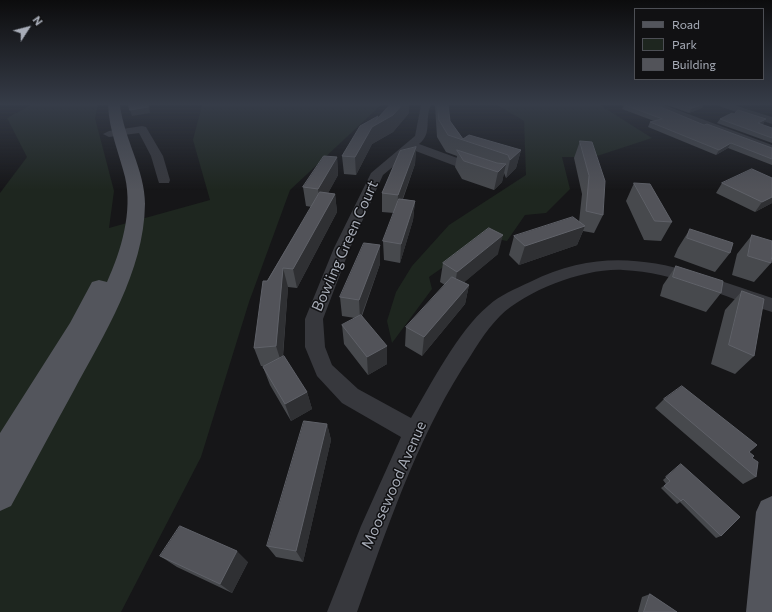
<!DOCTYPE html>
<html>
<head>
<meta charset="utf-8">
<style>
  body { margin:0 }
  #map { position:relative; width:772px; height:612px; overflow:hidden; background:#161618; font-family:Commissioner,sans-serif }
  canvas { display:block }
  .legend { position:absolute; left:634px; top:8px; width:130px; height:72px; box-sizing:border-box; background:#111113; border:1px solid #4d4f55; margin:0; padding:5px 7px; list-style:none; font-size:12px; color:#a8adb8 }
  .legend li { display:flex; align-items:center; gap:8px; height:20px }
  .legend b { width:20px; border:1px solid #4d4f55 }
  .north { position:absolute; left:8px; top:8px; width:40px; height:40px; -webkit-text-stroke:3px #111113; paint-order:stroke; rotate:54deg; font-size:11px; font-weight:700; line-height:16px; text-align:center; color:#a8adb8 }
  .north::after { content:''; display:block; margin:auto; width:14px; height:18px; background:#a8adb8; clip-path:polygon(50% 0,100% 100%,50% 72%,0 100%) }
</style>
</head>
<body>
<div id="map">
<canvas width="772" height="612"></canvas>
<ul class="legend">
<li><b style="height:5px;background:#53555c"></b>Road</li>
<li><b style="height:11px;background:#1e261f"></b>Park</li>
<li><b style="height:11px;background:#525359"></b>Building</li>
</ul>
<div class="north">N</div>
</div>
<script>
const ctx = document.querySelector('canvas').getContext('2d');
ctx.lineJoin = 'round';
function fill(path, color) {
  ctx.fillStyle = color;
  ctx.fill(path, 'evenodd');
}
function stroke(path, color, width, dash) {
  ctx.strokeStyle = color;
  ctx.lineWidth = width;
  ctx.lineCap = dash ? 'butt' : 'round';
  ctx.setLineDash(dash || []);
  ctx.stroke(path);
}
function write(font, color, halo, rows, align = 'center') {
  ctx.font = font + ' Commissioner,sans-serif';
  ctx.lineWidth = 3;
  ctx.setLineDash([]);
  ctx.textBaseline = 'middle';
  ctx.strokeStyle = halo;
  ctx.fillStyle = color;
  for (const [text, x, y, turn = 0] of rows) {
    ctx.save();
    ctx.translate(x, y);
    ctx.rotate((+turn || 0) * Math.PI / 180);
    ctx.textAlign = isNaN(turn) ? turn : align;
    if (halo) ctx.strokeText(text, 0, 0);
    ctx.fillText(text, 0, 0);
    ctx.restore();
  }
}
fill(new Path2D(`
  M 31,105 L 98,105 L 95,118 L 114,191 L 109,228 L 210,200 L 193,140 L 202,105 L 381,105 L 290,190 L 249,302 L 201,457 L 121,612 L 0,612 L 0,193 L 27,157 L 7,118 Z
  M 497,105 L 600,105 L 652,138 L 594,157 L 562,157 L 570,189 L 546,213 L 525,215 L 507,241 L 486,237 L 429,277 L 432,289 L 392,343 L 387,321 L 396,292 L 412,266 L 449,225 L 526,175 L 524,121 Z`), '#1e261f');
fill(new Path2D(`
  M 421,105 L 431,105 C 424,119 433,133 419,144 L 482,167 L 484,170 L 478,174 L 474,173 L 413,150 L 383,175 L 350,248 L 323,319 L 325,347 L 332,365 L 358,389 L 411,418 C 431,384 458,331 488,306 C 500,295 515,289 530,282 C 618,238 686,270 772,298 L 772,312 C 723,297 675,272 623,270 C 585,268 527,290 500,316 C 484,332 474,351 462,369 C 415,444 387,529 357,612 L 327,612 L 361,526 L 401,437 L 342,403 L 317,376 L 305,347 L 305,319 L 334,248 L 371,173 L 415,136 Z
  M 651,105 L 664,105 L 772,145 L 772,153 L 652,107 Z
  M 720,105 L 734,105 L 772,117 L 772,124 L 721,107 Z
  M 142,126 L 146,127 L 163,156 L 170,180 L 169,183 L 159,183 L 158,180 L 151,156 L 139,133 L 109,137 L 103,134 L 109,131 Z`), '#37383d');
fill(new Path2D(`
  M 108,105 L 120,105 C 124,139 145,170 145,204 C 144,272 104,334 73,392 C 52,430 32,468 11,506 L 0,511 L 0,433 L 70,323 L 92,282 L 99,280 L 107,282 C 121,251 133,212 125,177 C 119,153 109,130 108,105 Z
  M 772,496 L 772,612 L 746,612 L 756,512 L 761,501 Z`), '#53555c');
fill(new Path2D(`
  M 390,105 L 409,105 L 409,113 L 393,132 L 372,144 L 356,175 L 344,174 L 342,156 Z
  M 433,105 L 448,105 L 450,121 L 463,139 L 521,150 L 516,168 L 506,178 L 504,173 L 502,182 L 494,190 L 462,179 L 455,167 L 457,156 L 446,152 L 437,137 L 435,106 Z
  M 624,105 L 704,125 L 772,148 L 772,165 L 728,148 L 716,155 L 648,127 L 650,122 L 654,121 L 622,109 Z
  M 667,105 L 703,105 L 702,108 L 689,113 Z
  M 734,114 L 766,119 L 763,124 L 762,125 L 772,128 L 772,143 L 717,123 L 720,119 Z
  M 580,141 L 603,215 L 594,233 L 583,231 L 577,245 L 519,265 L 509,255 L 514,236 L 579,222 L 582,194 L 574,158 Z
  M 416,147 L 415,164 L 403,199 L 415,201 L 413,220 L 400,263 L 384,260 L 383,241 L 394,213 L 382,212 L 382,193 Z
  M 337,157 L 338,175 L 328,193 L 335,194 L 337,212 L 297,288 L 288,287 L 283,357 L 307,392 L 312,409 L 291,421 L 270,385 L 263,367 L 264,366 L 261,366 L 254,348 L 267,281 L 312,207 L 306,206 L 303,187 Z
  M 772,178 L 772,203 L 755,212 L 716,193 L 722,183 Z
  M 634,183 L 672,222 L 661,241 L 644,240 L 626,201 Z
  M 690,229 L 730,253 L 715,272 L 674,257 L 678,248 Z
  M 752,235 L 771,263 L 754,282 L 732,275 L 737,254 Z
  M 380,245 L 380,264 L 362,316 L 387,364 L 368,375 L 344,344 L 342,325 L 355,318 L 342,316 L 340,297 Z
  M 498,254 L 464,282 L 469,285 L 465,304 L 422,356 L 405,346 L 406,327 L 445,285 L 440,282 L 443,263 Z
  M 676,266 L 721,293 L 706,312 L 660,296 L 663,285 Z
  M 742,291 L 754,356 L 735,374 L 711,364 L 725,310 Z
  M 664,399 L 749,452 L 752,458 L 756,477 L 743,484 L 655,408 Z
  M 327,424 L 331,440 L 303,562 L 276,557 L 267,546 Z
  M 681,464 L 721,536 L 716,538 L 680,502 L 677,504 L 661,488 L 666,484 L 663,480 Z
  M 160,556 L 248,562 L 232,593 L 177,567 Z
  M 650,594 L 677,612 L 638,612 L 642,597 Z`), '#47494d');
fill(new Path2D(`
  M 148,105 L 149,105 L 150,113 L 132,116 L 130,110 Z
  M 402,105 L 409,105 L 409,113 L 393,132 L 372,144 L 356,175 L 355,157 L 378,116 L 378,123 Z
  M 701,105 L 703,105 L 702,108 L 689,113 L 692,108 Z
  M 766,119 L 763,124 L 755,128 L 758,123 Z
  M 731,143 L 728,148 L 716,155 L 719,150 Z
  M 416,147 L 415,164 L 397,214 L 398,195 Z
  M 521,150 L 516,168 L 506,178 L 510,160 Z
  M 337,157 L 338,175 L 320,208 L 318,189 Z
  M 506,164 L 502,182 L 494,190 L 498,172 Z
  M 335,194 L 337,212 L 297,288 L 293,269 Z
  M 772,197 L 772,203 L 755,212 L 762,202 Z
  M 415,201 L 413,220 L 400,263 L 401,244 Z
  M 585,226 L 577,245 L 519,265 L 525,246 Z
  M 503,235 L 498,254 L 454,291 L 457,272 Z
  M 380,245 L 380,264 L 360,319 L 359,300 Z
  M 283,268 L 288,287 L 282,365 L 276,346 Z
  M 469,285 L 465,304 L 422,356 L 424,337 Z
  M 387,346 L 387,364 L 368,375 L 367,357 Z
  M 307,392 L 312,409 L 291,421 L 285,404 Z
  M 327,424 L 331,440 L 303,562 L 296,551 Z
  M 237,551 L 248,562 L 232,593 L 220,584 Z`), '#2f3033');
const building = new Path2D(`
  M 129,105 L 148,105 L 148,107 L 130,110 Z
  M 390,105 L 402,105 L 393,115 L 372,127 L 355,157 L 342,156 L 360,126 L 378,116 L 376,120 Z
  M 438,105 L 448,105 L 450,121 L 463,139 L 469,135 L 521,150 L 510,160 L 508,155 L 448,135 L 439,120 Z
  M 625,105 L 656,105 L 704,125 L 707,124 L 772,148 L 772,159 L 731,143 L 719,150 L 650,122 L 662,119 Z
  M 681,105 L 701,105 L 692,108 Z
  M 738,110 L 766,119 L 758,123 L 772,128 L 772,138 L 720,119 L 732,113 L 734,114 Z
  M 580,141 L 592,142 L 605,181 L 603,215 L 586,211 L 589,176 Z
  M 416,147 L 398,195 L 382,193 L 400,151 Z
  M 457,150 L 497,163 L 506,164 L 498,172 L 464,161 Z
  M 324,156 L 337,157 L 318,189 L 303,187 Z
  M 752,169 L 772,178 L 772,197 L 762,202 L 722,183 Z
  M 634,183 L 650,184 L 672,222 L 655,221 Z
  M 320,192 L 335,194 L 293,269 L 283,268 L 276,346 L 254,348 L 263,281 L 267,281 Z
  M 399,199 L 415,201 L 401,244 L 383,241 Z
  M 573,217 L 585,226 L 525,246 L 514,236 Z
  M 489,228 L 503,235 L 457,272 L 443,263 Z
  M 690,229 L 733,243 L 730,253 L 687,238 Z
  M 752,235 L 772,241 L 772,254 L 771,263 L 748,256 Z
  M 364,243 L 380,245 L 359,300 L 340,297 Z
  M 676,266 L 723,281 L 721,293 L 673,277 Z
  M 452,277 L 469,285 L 424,337 L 406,327 Z
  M 742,291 L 764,299 L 754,356 L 729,345 Z
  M 361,315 L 387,346 L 367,357 L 342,325 Z
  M 284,356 L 307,392 L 285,404 L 263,367 Z
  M 682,386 L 757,445 L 749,452 L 754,456 L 752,458 L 758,462 L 756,477 L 664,399 Z
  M 304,421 L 327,424 L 296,551 L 267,546 Z
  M 681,464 L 740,517 L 721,536 L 683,499 L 681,501 L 664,486 L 670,481 L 666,477 Z
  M 180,526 L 237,551 L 220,584 L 160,556 Z
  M 650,594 L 677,612 L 644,612 Z`);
fill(building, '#525359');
stroke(building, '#5f6168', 1);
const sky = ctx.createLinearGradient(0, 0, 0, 190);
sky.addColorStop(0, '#0c0c0d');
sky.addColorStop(0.55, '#363c48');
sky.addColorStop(1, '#363c4800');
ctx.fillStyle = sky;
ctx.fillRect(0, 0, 772, 190);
write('15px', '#a8adb8', '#111113', [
  ["Bowling Green Court",345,246,-66],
  ["Moosewood Avenue",394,485,-66]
]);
</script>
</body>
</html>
